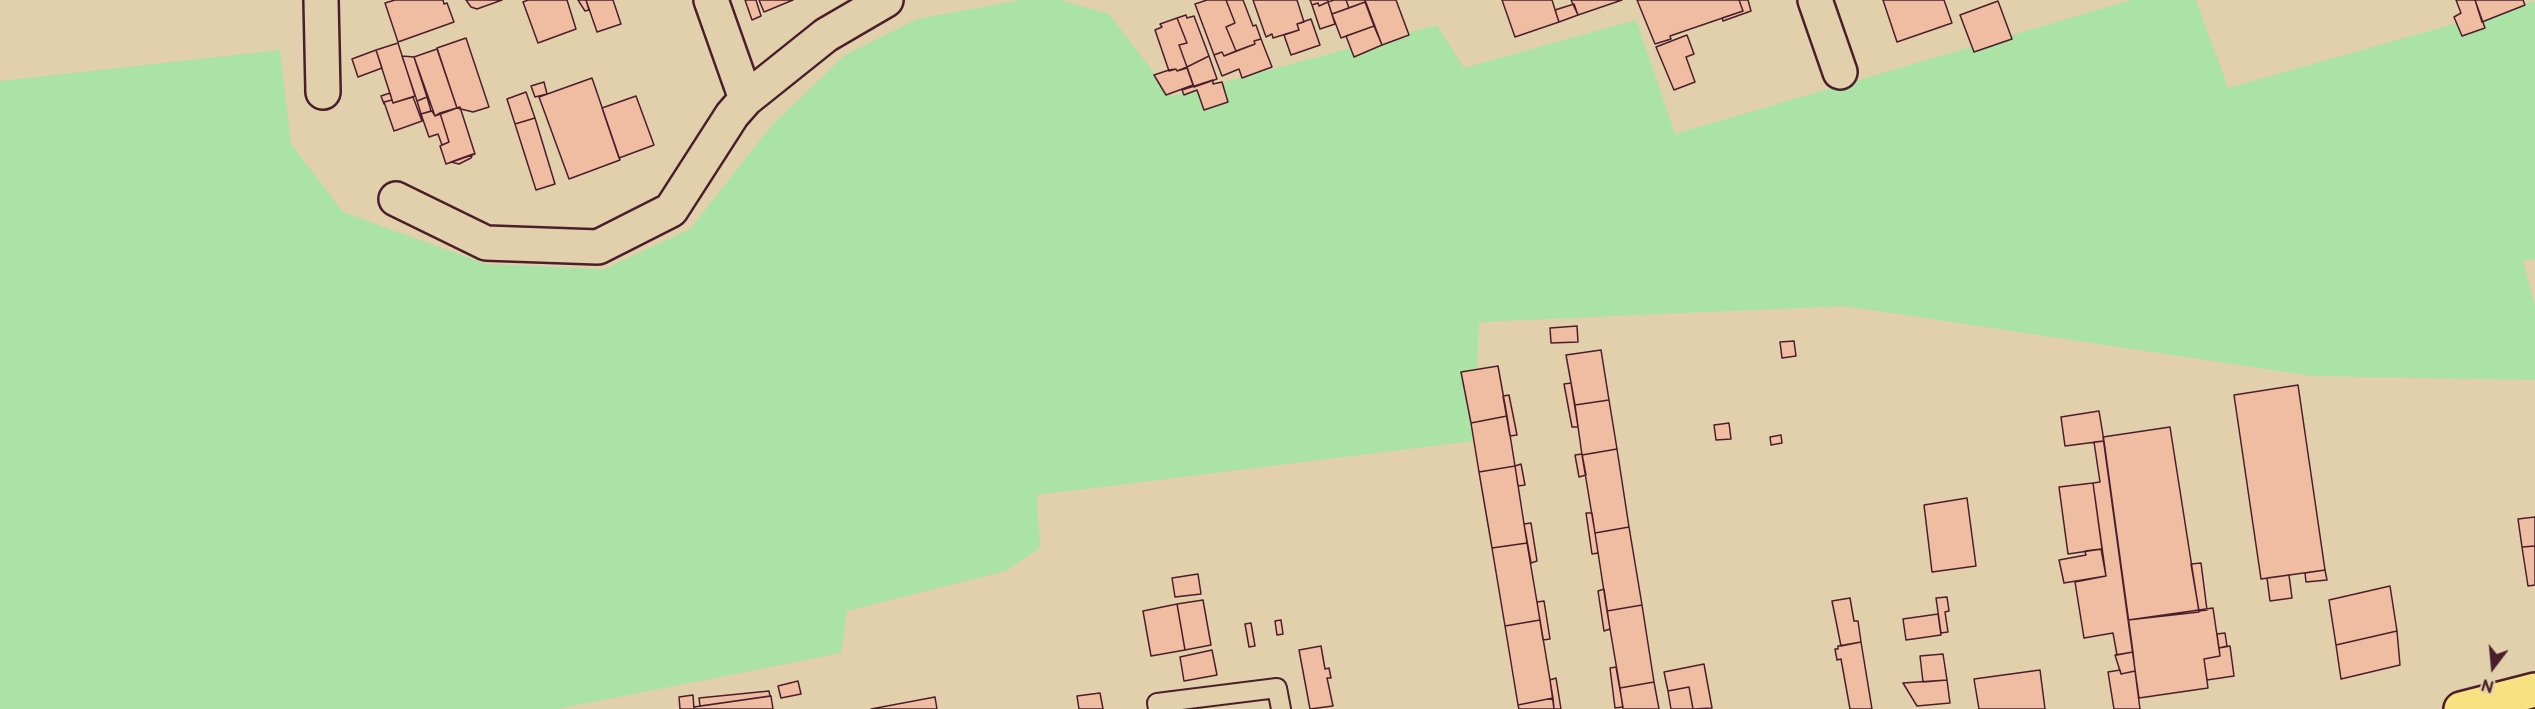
<!DOCTYPE html>
<html>
<head>
<meta charset="utf-8">
<style>
  body { margin:0 }
  #map { position:relative; width:2535px; height:709px; overflow:hidden; background:#e2d0ad; font-family:"Balsamiq Sans",sans-serif }
  canvas { display:block }
  .north { position:absolute; left:2463px; top:637px; width:60px; height:60px; -webkit-text-stroke:4px #e2d0ad; paint-order:stroke; rotate:196deg; font-size:16px; font-weight:700; line-height:24px; text-align:center; color:#4a1f2b }
  .north::after { content:''; display:block; margin:auto; width:21px; height:27px; background:#4a1f2b; clip-path:polygon(50% 0,100% 100%,50% 72%,0 100%) }
</style>
</head>
<body>
<div id="map">
<canvas width="2535" height="709"></canvas>
<div class="north">N</div>
</div>
<script>
const ctx = document.querySelector('canvas').getContext('2d');
ctx.lineJoin = 'round';
function fill(path, color) {
  ctx.fillStyle = color;
  ctx.fill(path, 'evenodd');
}
function stroke(path, color, width, dash) {
  ctx.strokeStyle = color;
  ctx.lineWidth = width;
  ctx.lineCap = dash ? 'butt' : 'round';
  ctx.setLineDash(dash || []);
  ctx.stroke(path);
}
fill(new Path2D(`
  M 1021,0 L 1060,0 L 1109,14 L 1172,96 L 1437,25 L 1464,68 L 1636,20 L 1675,134 L 2131,0 L 2196,0 L 2228,88 L 2535,1 L 2535,259 L 2523,261 L 2535,306 L 2535,380 L 2313,376 L 1844,306 L 1479,322 L 1474,441 L 1037,495 L 1040,548 L 1006,571 L 847,611 L 841,653 L 558,709 L 0,709 L 0,81 L 280,50 L 291,144 L 343,212 L 486,264 L 604,269 L 690,229 L 772,125 L 845,55 L 917,19 Z`), '#abe2a6');
const building = new Path2D(`
  M 395,0 L 443,0 L 444,4 L 447,3 L 454,22 L 398,42 L 385,3 Z
  M 466,0 L 502,0 L 477,9 L 471,7 Z
  M 528,0 L 567,0 L 576,29 L 538,43 L 523,2 Z
  M 578,0 L 586,0 L 589,10 L 585,11 Z
  M 586,0 L 613,0 L 621,24 L 597,32 Z
  M 745,0 L 756,0 L 761,16 L 752,20 Z
  M 759,0 L 793,0 L 764,12 Z
  M 1207,0 L 1226,0 L 1235,23 L 1226,27 L 1236,51 L 1224,56 L 1222,52 L 1214,55 L 1195,4 Z
  M 1226,0 L 1243,0 L 1253,26 L 1256,25 L 1261,39 L 1254,41 L 1255,44 L 1236,51 L 1226,27 L 1235,23 Z
  M 1253,0 L 1297,0 L 1304,22 L 1297,24 L 1299,30 L 1273,38 L 1272,34 L 1266,37 Z
  M 1310,0 L 1328,0 L 1328,2 L 1319,6 L 1318,3 L 1312,5 Z
  M 1334,0 L 1346,0 L 1349,8 L 1332,14 L 1328,2 Z
  M 1346,0 L 1365,0 L 1365,2 L 1349,8 Z
  M 1365,0 L 1396,0 L 1409,35 L 1382,45 Z
  M 1502,0 L 1552,0 L 1559,22 L 1515,37 Z
  M 1571,0 L 1622,0 L 1578,15 Z
  M 1637,0 L 1739,0 L 1743,11 L 1670,36 L 1671,39 L 1655,44 Z
  M 1739,0 L 1748,0 L 1751,11 L 1723,21 L 1722,18 L 1743,11 Z
  M 1883,0 L 1944,0 L 1952,23 L 1897,42 Z
  M 2456,0 L 2475,0 L 2485,28 L 2462,36 L 2454,17 L 2461,13 Z
  M 2475,0 L 2523,0 L 2525,5 L 2482,22 Z
  M 1998,1 L 2012,39 L 1974,52 L 1960,15 Z
  M 1328,2 L 1335,24 L 1320,29 L 1312,5 L 1318,3 L 1319,6 Z
  M 1365,2 L 1374,26 L 1341,38 L 1332,14 Z
  M 1574,4 L 1578,15 L 1559,22 L 1555,10 Z
  M 1186,15 L 1187,18 L 1194,16 L 1209,56 L 1187,67 L 1179,45 L 1187,43 L 1177,18 Z
  M 1177,18 L 1187,43 L 1179,45 L 1187,67 L 1177,71 L 1176,69 L 1169,71 L 1155,30 L 1162,27 L 1160,24 Z
  M 1311,19 L 1320,45 L 1291,55 L 1284,35 L 1299,30 L 1297,24 Z
  M 1374,26 L 1382,45 L 1354,57 L 1346,36 Z
  M 1687,35 L 1694,54 L 1686,57 L 1695,82 L 1674,90 L 1656,47 Z
  M 466,38 L 489,107 L 473,112 L 457,108 L 437,48 Z
  M 1261,39 L 1272,67 L 1242,78 L 1239,69 L 1222,76 L 1214,55 L 1222,52 L 1224,56 L 1255,44 L 1254,41 Z
  M 398,43 L 415,96 L 393,103 L 376,50 Z
  M 437,49 L 457,108 L 435,116 L 414,57 Z
  M 376,50 L 382,68 L 358,77 L 352,59 Z
  M 402,56 L 414,57 L 427,97 L 417,101 Z
  M 1209,56 L 1217,79 L 1194,87 L 1187,67 Z
  M 1187,68 L 1193,85 L 1166,95 L 1154,75 L 1169,70 L 1176,69 L 1177,71 Z
  M 592,78 L 620,160 L 569,179 L 539,97 Z
  M 1213,80 L 1213,84 L 1222,82 L 1228,102 L 1204,110 L 1197,90 L 1184,95 L 1182,90 Z
  M 544,82 L 547,94 L 535,97 L 531,86 Z
  M 526,92 L 535,118 L 515,124 L 507,99 Z
  M 390,93 L 392,100 L 384,102 L 384,104 L 381,96 Z
  M 636,96 L 654,145 L 619,158 L 602,108 Z
  M 413,97 L 422,121 L 394,131 L 384,102 L 392,100 L 393,103 Z
  M 427,97 L 431,111 L 421,114 L 417,101 Z
  M 460,107 L 475,154 L 446,164 L 440,146 L 449,142 L 440,113 Z
  M 432,111 L 435,116 L 440,113 L 449,142 L 442,145 L 438,134 L 429,137 L 421,114 Z
  M 535,118 L 555,184 L 536,190 L 515,124 Z
  M 473,154 L 471,158 L 459,164 L 451,162 Z
  M 1577,326 L 1578,342 L 1551,343 L 1550,328 Z
  M 1794,341 L 1796,356 L 1782,358 L 1780,342 Z
  M 1601,350 L 1609,400 L 1575,405 L 1566,355 Z
  M 1498,366 L 1507,416 L 1471,423 L 1461,372 Z
  M 1571,383 L 1578,427 L 1572,427 L 1564,384 Z
  M 2298,385 L 2325,570 L 2261,579 L 2234,395 Z
  M 1509,395 L 1517,435 L 1510,436 L 1503,396 Z
  M 1609,400 L 1617,449 L 1582,455 L 1575,405 Z
  M 2099,411 L 2104,441 L 2065,446 L 2061,417 Z
  M 1507,416 L 1515,466 L 1479,472 L 1471,423 Z
  M 1729,423 L 1731,439 L 1716,440 L 1714,425 Z
  M 2170,427 L 2199,612 L 2128,620 L 2103,437 Z
  M 1781,435 L 1782,443 L 1771,445 L 1770,437 Z
  M 2104,441 L 2133,652 L 2117,655 L 2113,633 L 2084,638 L 2075,582 L 2106,576 L 2093,483 L 2100,482 L 2094,442 Z
  M 1617,449 L 1629,527 L 1595,533 L 1582,455 Z
  M 1582,454 L 1586,475 L 1579,477 L 1575,455 Z
  M 1521,464 L 1525,485 L 1518,486 L 1515,466 Z
  M 1515,466 L 1527,543 L 1492,548 L 1479,472 Z
  M 2093,483 L 2102,549 L 2068,554 L 2059,487 Z
  M 1967,498 L 1976,566 L 1932,572 L 1924,505 Z
  M 1586,513 L 1592,513 L 1598,553 L 1592,554 Z
  M 2535,517 L 2535,546 L 2522,547 L 2518,519 Z
  M 1531,523 L 1537,561 L 1531,563 L 1524,524 Z
  M 1629,527 L 1642,605 L 1607,611 L 1595,533 Z
  M 1527,543 L 1540,620 L 1505,626 L 1492,548 Z
  M 2535,546 L 2535,585 L 2528,586 L 2522,547 Z
  M 2101,549 L 2106,576 L 2064,583 L 2059,560 L 2086,555 L 2085,551 Z
  M 2201,563 L 2207,610 L 2199,611 L 2191,564 Z
  M 2325,570 L 2327,580 L 2306,582 L 2305,573 Z
  M 1198,574 L 1201,594 L 1175,597 L 1172,578 Z
  M 2289,575 L 2292,598 L 2270,601 L 2267,578 Z
  M 2390,586 L 2397,631 L 2336,645 L 2329,600 Z
  M 1604,589 L 1610,629 L 1604,631 L 1598,591 Z
  M 1947,597 L 1949,611 L 1945,612 L 1948,632 L 1941,633 L 1936,598 Z
  M 1850,598 L 1854,621 L 1858,621 L 1861,642 L 1841,646 L 1832,601 Z
  M 1203,600 L 1211,645 L 1185,650 L 1177,604 Z
  M 1544,601 L 1550,639 L 1543,640 L 1537,602 Z
  M 1177,604 L 1185,650 L 1151,656 L 1143,611 Z
  M 1642,605 L 1654,682 L 1620,688 L 1607,611 Z
  M 2213,608 L 2220,656 L 2204,659 L 2208,688 L 2139,698 L 2128,620 Z
  M 1938,614 L 1941,635 L 1906,640 L 1903,619 Z
  M 1281,620 L 1283,634 L 1277,635 L 1275,621 Z
  M 1540,620 L 1553,698 L 1518,705 L 1505,626 Z
  M 1251,623 L 1255,646 L 1249,647 L 1245,624 Z
  M 2397,631 L 2400,665 L 2341,679 L 2336,645 Z
  M 2225,633 L 2227,646 L 2219,648 L 2217,634 Z
  M 1861,642 L 1872,709 L 1850,709 L 1841,659 L 1837,660 L 1835,649 L 1838,649 L 1838,646 Z
  M 1321,646 L 1325,669 L 1329,668 L 1331,678 L 1327,678 L 1333,706 L 1310,709 L 1299,650 Z
  M 2230,646 L 2234,676 L 2207,680 L 2204,659 L 2220,656 L 2219,648 Z
  M 1212,650 L 1217,675 L 1184,681 L 1180,657 Z
  M 2133,652 L 2135,671 L 2121,674 L 2115,655 Z
  M 1943,654 L 1947,680 L 1923,682 L 1920,656 Z
  M 1704,664 L 1712,708 L 1693,709 L 1689,687 L 1668,691 L 1664,672 Z
  M 1616,667 L 1623,707 L 1615,708 L 1610,668 Z
  M 2040,670 L 2045,709 L 1979,709 L 1974,679 Z
  M 2120,670 L 2121,674 L 2135,671 L 2140,709 L 2114,709 L 2108,672 Z
  M 1556,678 L 1561,709 L 1554,709 L 1550,680 Z
  M 1947,680 L 1950,703 L 1917,706 L 1903,683 Z
  M 798,681 L 801,694 L 781,698 L 778,686 Z
  M 1654,682 L 1659,709 L 1623,709 L 1620,688 Z
  M 1689,687 L 1693,709 L 1671,709 L 1668,691 Z
  M 769,691 L 770,696 L 700,706 L 699,698 Z
  M 1100,693 L 1103,709 L 1079,709 L 1077,696 Z
  M 693,695 L 694,709 L 680,709 L 679,697 Z
  M 771,696 L 773,709 L 694,709 L 694,707 Z
  M 935,697 L 937,709 L 871,709 Z
  M 1553,698 L 1554,709 L 1519,709 L 1518,705 Z`);
fill(building, '#f0bda2');
stroke(building, '#4a1f2b', 1.5);
const service = new Path2D(`
  M 1158,709 L 1157,703 L 1277,688 L 1281,709`);
const minor = new Path2D(`
  M 321,0 L 323,92
  M 711,0 L 746,99
  M 1815,0 L 1840,72
  M 396,199 L 486,243 L 598,247 L 671,210 L 732,115 L 746,99 L 826,35 L 886,0`);
const primary = new Path2D(`
  M 2461,709 L 2535,690`);
stroke(service, '#4a1f2b', 22);
stroke(minor, '#4a1f2b', 38);
stroke(primary, '#4a1f2b', 38);
stroke(service, '#e2d0ad', 18);
stroke(minor, '#e2d0ad', 33);
stroke(primary, '#f7e281', 33);
</script>
</body>
</html>
